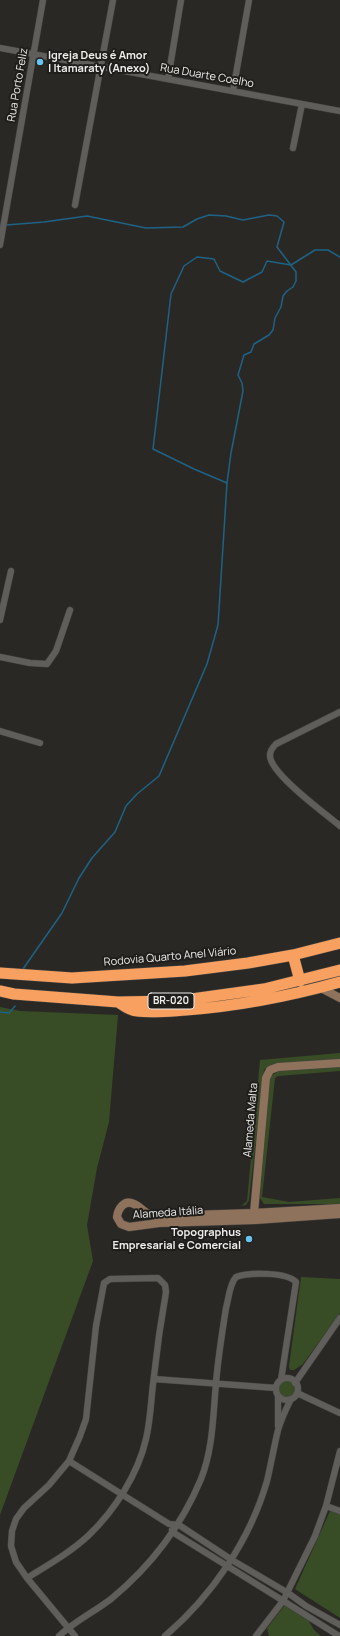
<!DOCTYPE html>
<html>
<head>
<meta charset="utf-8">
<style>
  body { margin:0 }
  canvas { display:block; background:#292825 }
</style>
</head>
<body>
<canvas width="340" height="1636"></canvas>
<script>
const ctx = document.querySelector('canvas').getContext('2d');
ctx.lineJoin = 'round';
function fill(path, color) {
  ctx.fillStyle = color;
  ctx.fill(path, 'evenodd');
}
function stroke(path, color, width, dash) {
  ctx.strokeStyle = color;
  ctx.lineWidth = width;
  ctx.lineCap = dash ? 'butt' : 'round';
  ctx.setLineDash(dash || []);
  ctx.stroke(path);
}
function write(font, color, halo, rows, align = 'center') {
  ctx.font = font + ' Manrope,sans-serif';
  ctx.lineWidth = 4;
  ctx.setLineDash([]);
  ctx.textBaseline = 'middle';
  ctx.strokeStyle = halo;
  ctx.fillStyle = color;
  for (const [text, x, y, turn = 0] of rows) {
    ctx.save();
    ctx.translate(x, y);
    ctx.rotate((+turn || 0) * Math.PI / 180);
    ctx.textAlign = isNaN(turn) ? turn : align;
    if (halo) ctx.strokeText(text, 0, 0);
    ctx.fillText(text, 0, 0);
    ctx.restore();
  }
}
fill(new Path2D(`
  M 0,1007 L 20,1011 L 118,1015 L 109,1122 L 97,1168 L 87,1225 L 93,1261 L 0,1515 Z
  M 340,1053 L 340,1060 L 277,1064 L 268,1066 L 264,1070 L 249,1200 L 246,1205 L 241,1206 L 247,1201 L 260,1060 Z
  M 340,1067 L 340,1071 L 278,1076 L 275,1078 L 262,1197 L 289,1202 L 340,1198 L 340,1204 L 264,1204 L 260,1198 L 269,1079 L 272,1075 L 279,1071 Z
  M 301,1277 L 340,1279 L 340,1313 L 303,1364 L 294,1370 L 290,1370 L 289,1366 Z
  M278 1389a9 9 0 1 1 18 0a9 9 0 1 1-18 0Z
  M 331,1509 L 340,1512 L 340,1618 L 295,1589 Z
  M 285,1605 L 305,1614 L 314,1630 L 321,1636 L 269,1636 L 267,1628 Z`), '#384c25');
stroke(new Path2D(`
  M 6,225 L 44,222 L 87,216 L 146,228 L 183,227 L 197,219 L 209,215 L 226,216 L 243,220 L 269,215 L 277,216 L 284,222 L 277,247 L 296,272 L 296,281 L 293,287 L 287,291 L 283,296 L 281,307 L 275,318 L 273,330 L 269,335 L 254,344 L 251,352 L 244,355 L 238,375 L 242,383 L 243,391 L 231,453 L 227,483 L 218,625 L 207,664 L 159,776 L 137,794 L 126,806 L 115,832 L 92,858 L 79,878 L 62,913 L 23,969
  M 227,483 L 194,469 L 153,449 L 171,294 L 184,266 L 197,257 L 214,259 L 220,271 L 243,282 L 262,272 L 267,261 L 291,265 L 315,250 L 328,250 L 340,257
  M 0,1012 L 9,1013 L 15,1006`), '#1e6285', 1.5);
const street = new Path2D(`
  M 0,48 L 340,111
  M 168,79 L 181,0
  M 233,91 L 249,0
  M 293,148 L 302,104
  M 75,205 L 113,0
  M 0,245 L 43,0
  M 0,620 L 11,571
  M 0,657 L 30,663 L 47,664 L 56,651 L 70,610
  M 340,712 L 276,744 C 273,747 270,750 270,755 C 269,773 326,814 340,826
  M 0,731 L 40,743
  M276 1389a11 11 0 1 1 22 0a11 11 0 1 1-22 0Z
  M 154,1379 L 276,1388
  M 295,1383 L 340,1318
  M 297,1393 L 340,1413
  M 278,1396 L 278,1426
  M 69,1461 L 169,1524 L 179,1525 L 232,1560 L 288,1593 L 306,1606 L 340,1625
  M 326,1506 L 340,1511
  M 172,1530 L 174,1533 C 229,1567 284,1601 339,1636
  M 27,1578 C 48,1565 71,1552 89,1535 C 115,1510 138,1474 146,1439 C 151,1418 151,1397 154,1376 C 157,1348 161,1320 166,1292 L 165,1285 L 158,1278 L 110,1279 L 104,1283 L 96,1326 L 86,1419 L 80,1436 L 69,1461 L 49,1485 L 24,1508 L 16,1519 L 12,1531 L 11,1546 L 16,1562 L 27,1578 L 75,1636
  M 59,1636 C 75,1621 94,1612 111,1599 C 151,1566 181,1527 201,1479 C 213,1449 213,1416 216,1383 C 218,1358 222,1333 226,1308 C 229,1298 229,1285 236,1277 C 248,1272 287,1272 296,1282 L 281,1380
  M 165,1636 C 212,1596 250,1540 267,1481 C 271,1464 274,1447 278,1430 C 281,1420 286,1409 291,1399
  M 256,1636 L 283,1601 L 315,1536 L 326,1506 L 340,1451`);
const secondary = new Path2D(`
  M 321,988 L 340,998
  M 340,1208 L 254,1213 L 160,1216 C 155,1216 152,1215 147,1213 C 143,1211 139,1206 134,1204 C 124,1199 118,1209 117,1217 L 121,1224 L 129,1227 L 159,1223 L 255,1220 L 340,1214
  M 255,1219 L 254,1213 L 266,1078 L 270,1070 L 278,1067 L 340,1063`);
const highway = new Path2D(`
  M 293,955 L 300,981
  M 0,973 L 72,978 L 185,971 L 248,963 L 293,955 L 340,943
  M 0,991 L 14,994 L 118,1002 L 177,1001 L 264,989 L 340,970
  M 118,1002 C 124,1006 130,1011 137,1011 C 153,1013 170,1011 186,1010 C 238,1006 290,996 340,982`);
stroke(street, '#474543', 7);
stroke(secondary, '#474543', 9);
stroke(highway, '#474543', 12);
stroke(street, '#605e5b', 6);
stroke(secondary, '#8e725c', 8);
stroke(highway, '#f8a05f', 11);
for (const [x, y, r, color] of [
  [40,62,4,"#67c4f0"],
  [249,1239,4,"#67c4f0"]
]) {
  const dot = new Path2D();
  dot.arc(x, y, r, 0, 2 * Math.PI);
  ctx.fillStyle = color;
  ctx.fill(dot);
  stroke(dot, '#1f1e1b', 1.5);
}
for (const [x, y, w] of [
  [171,1001,46]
]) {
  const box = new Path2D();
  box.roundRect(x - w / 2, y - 8, w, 16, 3);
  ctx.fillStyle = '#1f1e1b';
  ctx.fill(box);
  stroke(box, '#eeedeb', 1);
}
write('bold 10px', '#eeedeb', null, [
  ["BR-020",171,1001]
]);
write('bold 11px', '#eeedeb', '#1f1e1b', [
  ["Igreja Deus é Amor",48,56],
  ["| Itamaraty (Anexo)",48,69],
  ["Topographus",241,1233,"right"],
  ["Empresarial e Comercial",241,1246,"right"]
], 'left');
write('11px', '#eeedeb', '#1f1e1b', [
  ["Rua Duarte Coelho",207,76,10],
  ["Rua Porto Feliz",18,85,-80],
  ["Rodovia Quarto Anel Viário",170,957,-5],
  ["Alameda Malta",251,1120,-85],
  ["Alameda Itália",168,1213,-4]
]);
</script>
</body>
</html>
